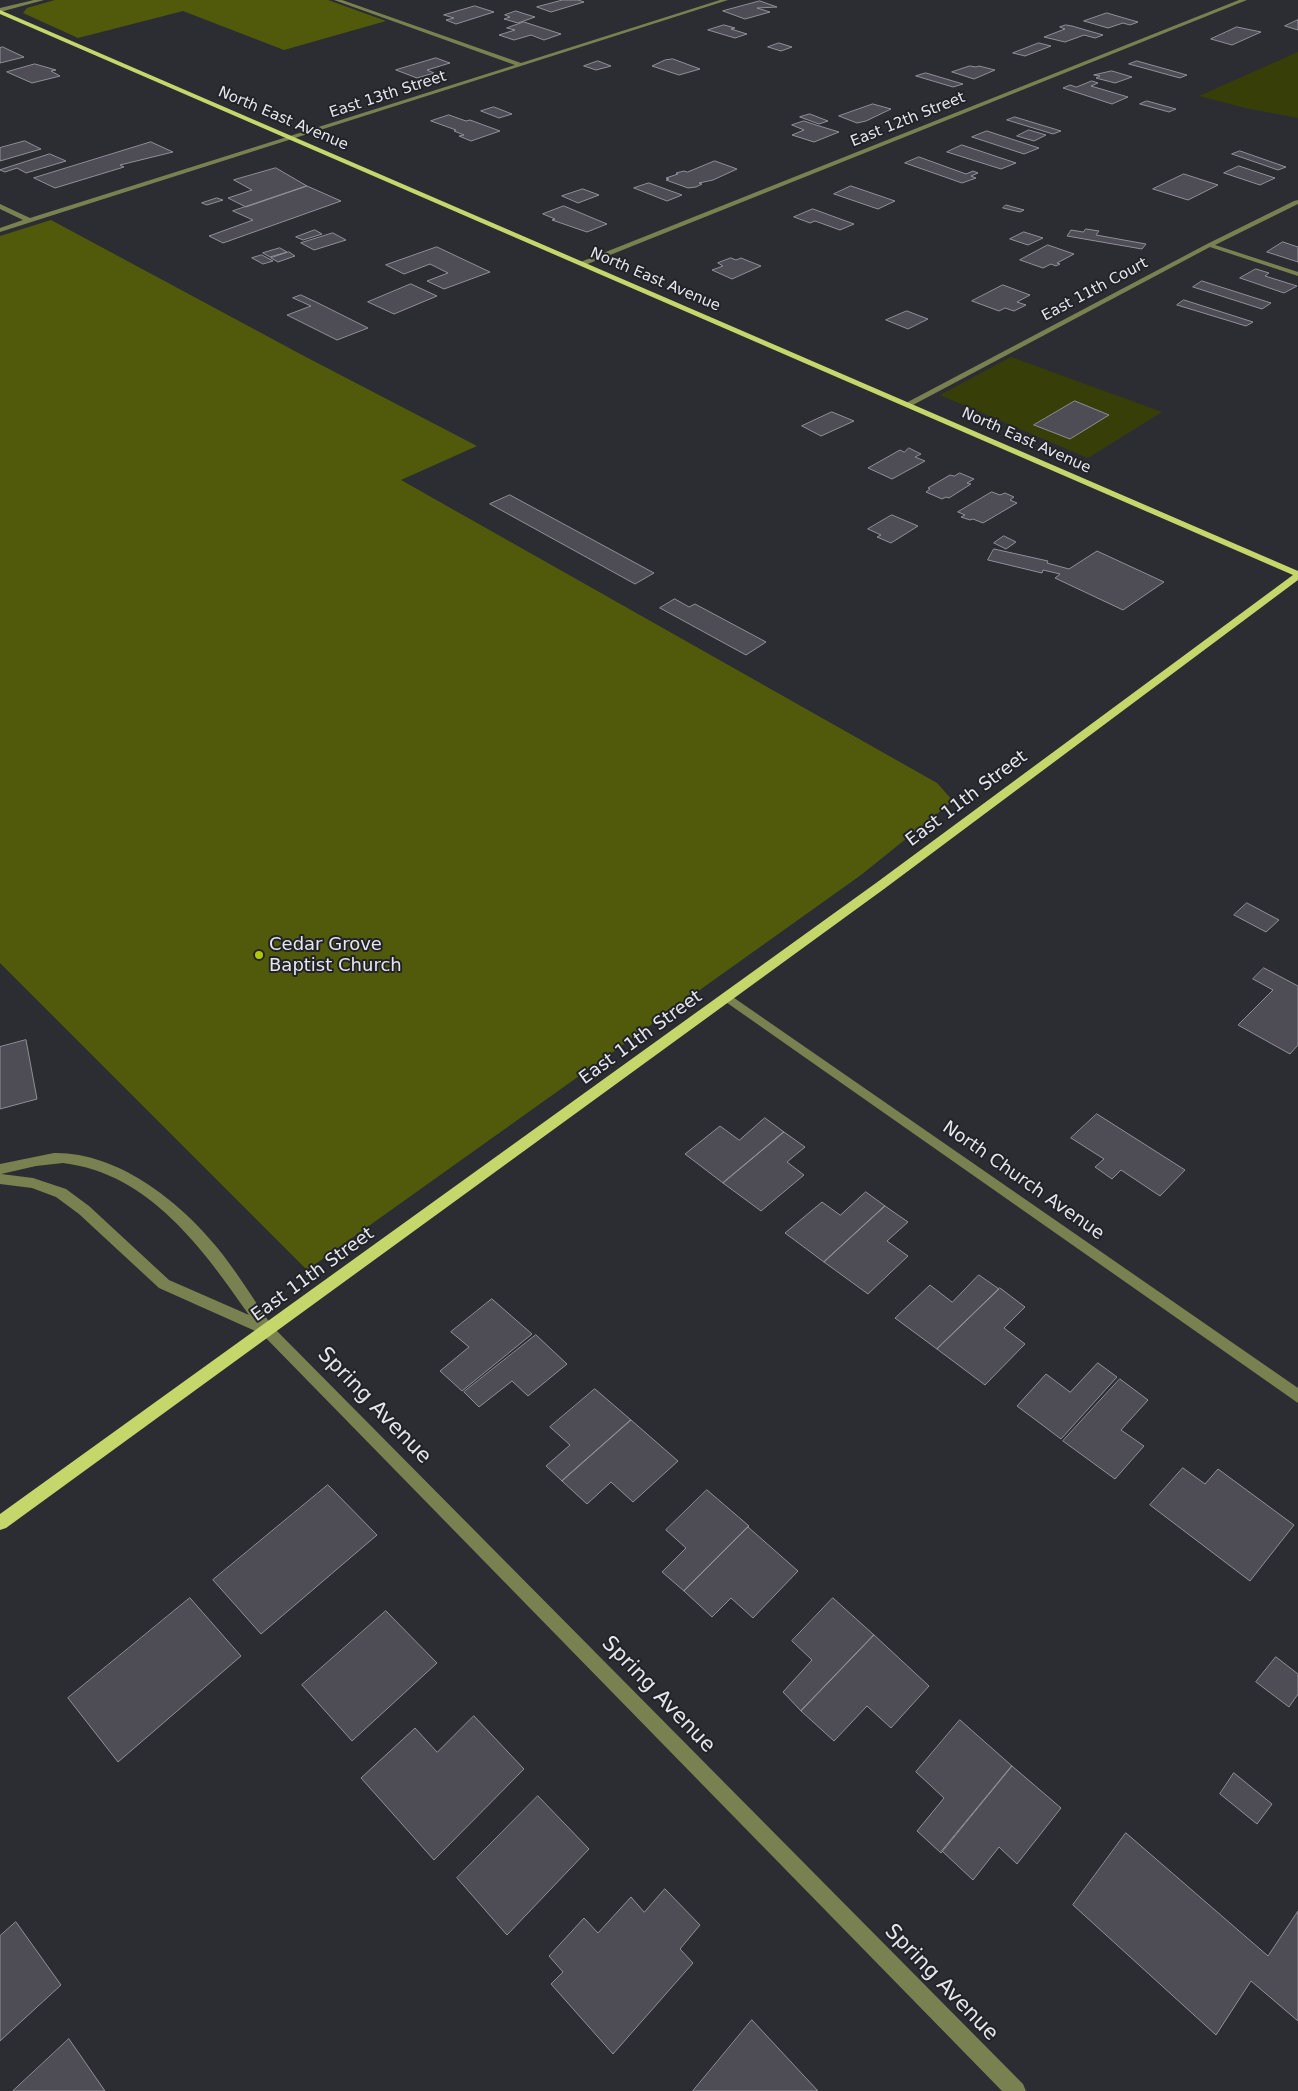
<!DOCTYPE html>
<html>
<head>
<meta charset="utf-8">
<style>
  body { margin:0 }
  canvas { display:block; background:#2c2c33 }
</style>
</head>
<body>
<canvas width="1298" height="2091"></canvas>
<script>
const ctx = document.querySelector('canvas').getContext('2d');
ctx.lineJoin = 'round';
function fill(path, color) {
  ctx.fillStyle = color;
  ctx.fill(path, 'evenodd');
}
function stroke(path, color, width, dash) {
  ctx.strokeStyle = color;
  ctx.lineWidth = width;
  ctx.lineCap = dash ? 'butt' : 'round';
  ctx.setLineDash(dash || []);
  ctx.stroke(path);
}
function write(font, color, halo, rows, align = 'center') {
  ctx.font = font + ' "DejaVu Sans",sans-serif';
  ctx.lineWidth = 4;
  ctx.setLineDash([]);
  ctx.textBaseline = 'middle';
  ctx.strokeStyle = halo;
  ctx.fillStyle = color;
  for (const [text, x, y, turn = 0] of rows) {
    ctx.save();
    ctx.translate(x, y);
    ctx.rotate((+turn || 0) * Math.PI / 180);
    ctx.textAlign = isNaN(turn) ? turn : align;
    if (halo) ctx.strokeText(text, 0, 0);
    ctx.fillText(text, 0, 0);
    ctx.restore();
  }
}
fill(new Path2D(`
  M 1298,52 L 1298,118 L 1245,108 L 1199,96 Z
  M 1011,357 L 1162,412 L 1088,458 L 940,395 Z`), '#373e08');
fill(new Path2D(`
  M 55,0 L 328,0 L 386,21 L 284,50 L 183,11 L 78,38 L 23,13 L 27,8 Z
  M 51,220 L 304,356 L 477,446 L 401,480 L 937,783 L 953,801 L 861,875 L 307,1270 L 0,963 L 0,236 Z`), '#515a0b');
const building = new Path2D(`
  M 563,0 L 578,0 L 584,2 L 551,12 L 537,7 Z
  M 760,1 L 777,7 L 757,8 L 770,12 L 745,19 L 723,11 Z
  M 475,6 L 494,12 L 456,24 L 446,20 L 454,18 L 444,15 Z
  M 516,11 L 522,13 L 535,17 L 518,23 L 504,19 L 510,17 L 505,15 Z
  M 1107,13 L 1131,20 L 1138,22 L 1130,25 L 1123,23 L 1108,28 L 1084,21 Z
  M 1298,20 L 1298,30 L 1285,26 Z
  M 524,22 L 561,34 L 544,40 L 531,35 L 514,40 L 499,35 L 515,30 L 507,28 Z
  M 724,25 L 735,28 L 731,29 L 747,34 L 735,38 L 708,30 Z
  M 1066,25 L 1072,26 L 1103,35 L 1095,38 L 1084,35 L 1065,42 L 1044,37 L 1065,29 L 1060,27 Z
  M 1237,27 L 1261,32 L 1232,45 L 1211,39 Z
  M 779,43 L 792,47 L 781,51 L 768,47 Z
  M 1039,43 L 1051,46 L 1025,56 L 1013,53 Z
  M 3,47 L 7,49 L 24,57 L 0,63 L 0,48 Z
  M 436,58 L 450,63 L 427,70 L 434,73 L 417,78 L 396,70 Z
  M 673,59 L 700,69 L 679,75 L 652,66 L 665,60 Z
  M 598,61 L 611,66 L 596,70 L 584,66 Z
  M 1137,61 L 1187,75 L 1180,78 L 1129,64 Z
  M 35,64 L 56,70 L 51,71 L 60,76 L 32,83 L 7,72 Z
  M 970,66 L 976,67 L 979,66 L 995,70 L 974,79 L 952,72 Z
  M 1112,71 L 1132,77 L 1115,83 L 1096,78 L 1100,76 L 1094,75 Z
  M 926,73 L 963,84 L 953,87 L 916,76 Z
  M 1092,81 L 1098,83 L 1091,86 L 1128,97 L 1112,104 L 1063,88 L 1070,85 L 1076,87 Z
  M 1147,101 L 1176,109 L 1169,112 L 1140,104 Z
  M 873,104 L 891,109 L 866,121 L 857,123 L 839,116 Z
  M 494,107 L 512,114 L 499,118 L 481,111 Z
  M 810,114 L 828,121 L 819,124 L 800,117 Z
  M 449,115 L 466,121 L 470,120 L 500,131 L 471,141 L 459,136 L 464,135 L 454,131 L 456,130 L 431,121 Z
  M 1015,117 L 1061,131 L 1053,134 L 1007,120 Z
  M 804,121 L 816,125 L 839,132 L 814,142 L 792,135 L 804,130 L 792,125 Z
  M 1029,130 L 1046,135 L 1034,141 L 1017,136 Z
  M 987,131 L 1039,148 L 1024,154 L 972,137 Z
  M 25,141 L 41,149 L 0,161 L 0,148 Z
  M 151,142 L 173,152 L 120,165 L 124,167 L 55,188 L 34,178 Z
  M 962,145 L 1016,163 L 1001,169 L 947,152 Z
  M 1240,151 L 1286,167 L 1278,170 L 1232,154 Z
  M 50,154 L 66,161 L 26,173 L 17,168 L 5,172 L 0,170 Z
  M 919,157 L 966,174 L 973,171 L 978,173 L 971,176 L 976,178 L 962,183 L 905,163 Z
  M 715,161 L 737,169 L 713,180 L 699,183 L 702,184 L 696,187 L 688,188 L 666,180 L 669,179 L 666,178 L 678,174 L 676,173 L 684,171 L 687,172 Z
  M 1239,166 L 1275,178 L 1260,185 L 1224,173 Z
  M 276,168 L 307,186 L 246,207 L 228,198 L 252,190 L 234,180 Z
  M 1184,174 L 1218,185 L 1188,200 L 1153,189 Z
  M 649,183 L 682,195 L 667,201 L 634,188 Z
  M 307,186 L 341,201 L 223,243 L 209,236 L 253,220 L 233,211 Z
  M 851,186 L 895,201 L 878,209 L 834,194 Z
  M 583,189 L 599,195 L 578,203 L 562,196 Z
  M 217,198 L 223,200 L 207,205 L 202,203 Z
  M 1006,205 L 1024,210 L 1020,212 L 1003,208 Z
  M 564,206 L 607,224 L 587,232 L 552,220 L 555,219 L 543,214 Z
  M 813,209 L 854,224 L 840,230 L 815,221 L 810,223 L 794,217 Z
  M 1086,229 L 1099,231 L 1096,235 L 1146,244 L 1142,249 L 1067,236 L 1071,230 L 1083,232 Z
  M 315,230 L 322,234 L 303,240 L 296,237 Z
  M 1024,232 L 1043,238 L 1028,245 L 1010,239 Z
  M 333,233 L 346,240 L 314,250 L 301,243 Z
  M 1283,242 L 1298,247 L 1298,262 L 1267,252 Z
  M 1048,245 L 1074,254 L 1057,263 L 1060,264 L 1056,266 L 1051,264 L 1043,268 L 1020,260 Z
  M 437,247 L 490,272 L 444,289 L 427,281 L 448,273 L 430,264 L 404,274 L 386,265 Z
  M 280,248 L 287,252 L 270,257 L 263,253 Z
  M 289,252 L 295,256 L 278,262 L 271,258 Z
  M 262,255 L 273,261 L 263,264 L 252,258 Z
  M 731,258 L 736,260 L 741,258 L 761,266 L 732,279 L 712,270 L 723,266 L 718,263 Z
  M 1256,269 L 1269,273 L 1265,276 L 1297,286 L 1284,293 L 1240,278 Z
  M 1202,281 L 1271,303 L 1262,309 L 1193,287 Z
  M 411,284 L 437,296 L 394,314 L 368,302 Z
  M 1003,285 L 1030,295 L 1017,302 L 1026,305 L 1014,311 L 1005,308 L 999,311 L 972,301 Z
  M 301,295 L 318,303 L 368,328 L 337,340 L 287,315 L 311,306 L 293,298 Z
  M 1184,300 L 1253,322 L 1246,326 L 1177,305 Z
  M 907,311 L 928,319 L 908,329 L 886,320 Z
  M 1075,401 L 1109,415 L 1070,439 L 1034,425 Z
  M 832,412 L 854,421 L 821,436 L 802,426 Z
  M 909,448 L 921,454 L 915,457 L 925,461 L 892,479 L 868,468 L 900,450 L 904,452 Z
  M 960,473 L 974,479 L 967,483 L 971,484 L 949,498 L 946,497 L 942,499 L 926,492 L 930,489 L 928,488 L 950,475 L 954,476 Z
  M 992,492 L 1000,495 L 1005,493 L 1014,497 L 1010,500 L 1017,503 L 983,523 L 973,519 L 970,520 L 961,517 L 965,515 L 958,512 Z
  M 510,495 L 654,573 L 635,584 L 490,504 Z
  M 892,515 L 918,526 L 891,543 L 877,537 L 881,535 L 868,529 Z
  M 1004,536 L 1016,542 L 1006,549 L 994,543 Z
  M 994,549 L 1048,561 L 1047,563 L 1069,569 L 1097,551 L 1164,582 L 1123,610 L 1055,578 L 1060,574 L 1043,570 L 1042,573 L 988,560 Z
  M 675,599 L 689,607 L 695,604 L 766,642 L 746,655 L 660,608 Z
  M 1247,903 L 1279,920 L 1266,932 L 1234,915 Z
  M 1264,968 L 1298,986 L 1298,1045 L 1290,1054 L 1238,1025 L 1273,990 L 1253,979 Z
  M 26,1040 L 37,1099 L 0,1109 L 0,1047 Z
  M 1097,1114 L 1185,1170 L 1160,1196 L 1121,1170 L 1112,1179 L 1095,1167 L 1104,1159 L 1071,1138 Z
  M 765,1118 L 784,1132 L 723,1183 L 685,1154 L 720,1126 L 739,1140 Z
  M 784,1132 L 805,1147 L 787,1162 L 804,1175 L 761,1211 L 723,1183 Z
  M 866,1192 L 885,1206 L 824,1262 L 785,1233 L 822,1202 L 840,1215 Z
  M 885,1206 L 908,1222 L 887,1241 L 908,1256 L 868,1294 L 824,1262 Z
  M 979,1275 L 999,1289 L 937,1349 L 895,1318 L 930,1285 L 952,1302 Z
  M 1000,1288 L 1025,1307 L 1004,1328 L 1025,1344 L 985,1385 L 937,1349 Z
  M 492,1299 L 532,1334 L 462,1391 L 440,1371 L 469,1347 L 451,1332 Z
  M 536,1335 L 567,1364 L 528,1396 L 512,1381 L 479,1407 L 464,1392 Z
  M 1098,1363 L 1117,1377 L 1061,1439 L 1017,1406 L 1046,1374 L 1070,1392 Z
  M 1120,1379 L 1148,1400 L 1121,1430 L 1144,1446 L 1115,1479 L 1063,1441 Z
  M 595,1389 L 631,1420 L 562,1481 L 546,1466 L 570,1445 L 550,1427 Z
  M 631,1420 L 678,1461 L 633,1502 L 611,1482 L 587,1504 L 562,1481 Z
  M 1183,1468 L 1205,1484 L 1218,1469 L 1294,1525 L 1250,1581 L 1150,1505 Z
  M 328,1485 L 377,1535 L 261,1634 L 213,1580 Z
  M 707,1490 L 749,1526 L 684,1591 L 662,1572 L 686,1548 L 666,1530 Z
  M 748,1527 L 798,1571 L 753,1618 L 731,1598 L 712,1617 L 684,1591 Z
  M 190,1598 L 241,1656 L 118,1762 L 68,1698 Z
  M 833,1598 L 874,1635 L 801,1711 L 783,1692 L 812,1660 L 792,1641 Z
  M 386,1611 L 437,1663 L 352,1741 L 302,1685 Z
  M 874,1635 L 929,1686 L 891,1728 L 867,1706 L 834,1741 L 801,1711 Z
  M 1276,1657 L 1298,1674 L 1298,1694 L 1289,1707 L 1256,1682 Z
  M 474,1716 L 524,1769 L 434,1860 L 361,1778 L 415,1728 L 437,1752 Z
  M 960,1720 L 1012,1766 L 941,1853 L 917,1831 L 944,1798 L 916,1772 Z
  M 1012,1766 L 1061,1808 L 1017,1864 L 999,1847 L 973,1880 L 942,1851 Z
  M 1234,1773 L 1272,1804 L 1257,1824 L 1220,1794 Z
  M 538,1796 L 589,1849 L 507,1935 L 457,1878 Z
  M 1126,1833 L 1268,1956 L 1298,1911 L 1298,2021 L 1251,1981 L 1216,2035 L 1073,1905 Z
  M 665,1889 L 700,1925 L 680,1949 L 693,1963 L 613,2054 L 551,1984 L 563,1972 L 549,1956 L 584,1918 L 598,1933 L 631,1897 L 644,1912 Z
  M 16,1922 L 61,1985 L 0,2041 L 0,1936 Z
  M 752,2020 L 818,2091 L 693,2091 Z
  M 69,2039 L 105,2091 L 13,2091 Z`);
fill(building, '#4e4d55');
stroke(building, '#8f8f97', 1);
fill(new Path2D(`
  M 34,0 L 44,0 L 0,12 L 0,8 Z
  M 334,0 L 342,0 L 521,63 L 720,0 L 728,0 L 0,232 L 0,228 L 23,220 L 0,209 L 0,204 L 30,218 L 515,65 Z
  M 1239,0 L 1247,0 L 585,265 L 578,263 Z
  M 1298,200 L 1298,204 L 1215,245 L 1298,272 L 1298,276 L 1210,247 L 911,406 L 904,404 L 1207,244 L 1294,201 Z
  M 727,993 L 1298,1388 L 1298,1403 L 723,1000 L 721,997 Z
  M 54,1153 C 116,1152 177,1199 215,1245 C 236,1270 253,1299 272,1326 L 1023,2084 L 1026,2091 L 1002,2091 L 262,1334 L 159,1288 L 79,1214 L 56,1197 L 32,1188 L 0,1184 L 0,1164 ZM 63,1163 C 149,1173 204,1250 249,1315 L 169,1280 L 89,1206 L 66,1189 L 33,1178 L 1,1174 L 36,1166 Z`), '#798150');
fill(new Path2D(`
  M 0,10 L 1298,571 L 1298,580 L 884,889 L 6,1528 L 0,1530 L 0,1514 L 876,883 L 1293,575 L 0,14 Z`), '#c5d66b');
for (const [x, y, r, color] of [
  [259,955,5,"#b1c500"]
]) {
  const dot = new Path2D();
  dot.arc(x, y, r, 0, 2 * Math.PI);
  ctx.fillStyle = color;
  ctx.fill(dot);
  stroke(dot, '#222229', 2);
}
write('15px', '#e6e6eb', '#222229', [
  ["East 13th Street",388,95,-18],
  ["North East Avenue",283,119,23],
  ["East 12th Street",908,120,-22],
  ["North East Avenue",655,280,23],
  ["East 11th Court",1095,290,-28],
  ["North East Avenue",1026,441,24]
]);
write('18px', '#e6e6eb', '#222229', [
  ["East 11th Street",967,799,-37],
  ["East 11th Street",641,1038,-36],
  ["North Church Avenue",1023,1181,35],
  ["East 11th Street",313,1275,-36]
]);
write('18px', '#e6e6eb', '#222229', [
  ["Cedar Grove",269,945],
  ["Baptist Church",269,966]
], 'left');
write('21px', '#e6e6eb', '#222229', [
  ["Spring Avenue",374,1406,46],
  ["Spring Avenue",658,1695,46],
  ["Spring Avenue",941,1983,46]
]);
</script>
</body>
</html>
